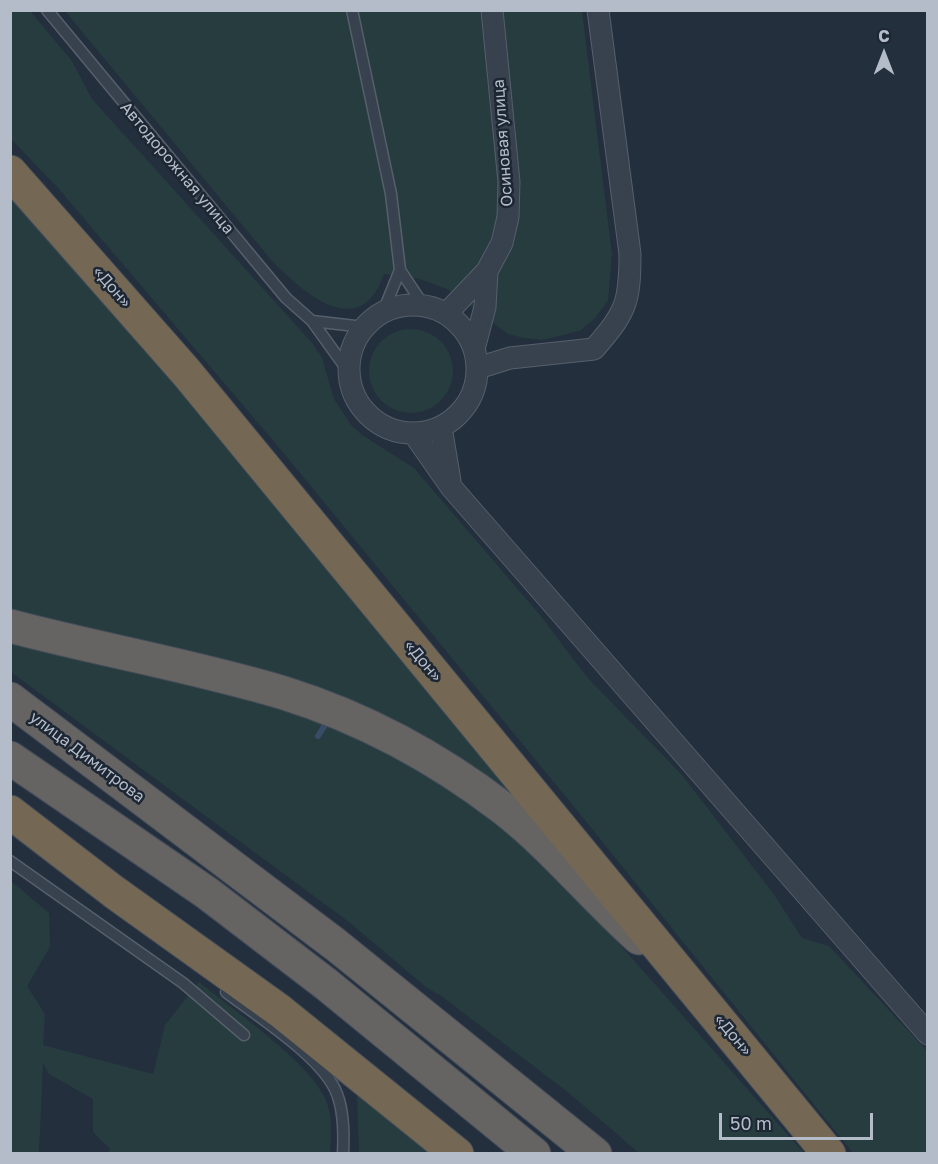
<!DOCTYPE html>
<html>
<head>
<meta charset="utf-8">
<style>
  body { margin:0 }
  #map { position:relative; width:938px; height:1164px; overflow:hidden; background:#242f3e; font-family:"Golos Text",sans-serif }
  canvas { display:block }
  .frame { position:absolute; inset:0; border:12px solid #b4bcc9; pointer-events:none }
  .north { position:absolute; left:854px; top:24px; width:60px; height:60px; -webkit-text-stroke:4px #1d2633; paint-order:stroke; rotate:0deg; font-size:16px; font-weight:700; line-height:24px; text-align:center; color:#b4bcc9 }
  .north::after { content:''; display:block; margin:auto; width:21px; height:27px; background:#b4bcc9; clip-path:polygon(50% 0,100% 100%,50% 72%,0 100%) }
  .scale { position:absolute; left:719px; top:1113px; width:154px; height:27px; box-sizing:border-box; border:3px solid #b4bcc9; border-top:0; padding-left:8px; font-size:18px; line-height:21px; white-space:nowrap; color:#b4bcc9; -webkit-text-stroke:4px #1d2633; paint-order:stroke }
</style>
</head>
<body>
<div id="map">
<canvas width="938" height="1164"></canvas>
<div class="frame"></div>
<div class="north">С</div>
<div class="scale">50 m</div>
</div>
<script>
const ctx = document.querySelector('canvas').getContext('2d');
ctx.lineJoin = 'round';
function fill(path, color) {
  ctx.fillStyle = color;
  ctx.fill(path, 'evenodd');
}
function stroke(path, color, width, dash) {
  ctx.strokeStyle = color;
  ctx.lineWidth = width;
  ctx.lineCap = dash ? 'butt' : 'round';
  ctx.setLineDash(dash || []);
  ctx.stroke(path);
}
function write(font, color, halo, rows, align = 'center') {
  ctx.font = font + ' "Golos Text",sans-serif';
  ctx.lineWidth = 5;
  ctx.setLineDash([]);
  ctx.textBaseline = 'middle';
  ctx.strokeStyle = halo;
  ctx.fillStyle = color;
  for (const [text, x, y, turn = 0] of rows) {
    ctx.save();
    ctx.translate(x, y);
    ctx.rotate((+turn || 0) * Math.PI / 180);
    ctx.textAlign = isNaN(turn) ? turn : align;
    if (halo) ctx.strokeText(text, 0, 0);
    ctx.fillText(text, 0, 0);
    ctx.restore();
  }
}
fill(new Path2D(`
  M 11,10 L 30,11 L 72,61 L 92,99 L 313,344 L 322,358 L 334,399 L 351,425 L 362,435 L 414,468 L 540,615 L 586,676 L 682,775 L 773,893 L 802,938 L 829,946 L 927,1051 L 927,1153 L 853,1153 L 580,814 L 282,451 L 58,188 L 11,139 Z
  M 65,11 L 582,11 L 612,255 L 608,300 L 596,317 L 581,330 L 563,335 L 542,340 L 524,338 L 508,334 L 447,289 L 420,279 L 384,274 C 360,344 303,292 272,261 Z
  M 11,191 L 100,294 L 515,797 L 454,762 L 11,615 Z
  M369 371a42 42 0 1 1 84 0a42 42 0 1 1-84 0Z
  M 10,637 L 198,681 L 351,731 L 478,805 L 576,895 L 804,1153 L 639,1153 L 569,1093 L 440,995 L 427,988 L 349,922 L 11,672 Z
  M 10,880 L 49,913 L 50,947 L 27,986 L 45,1014 L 43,1045 L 153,1074 L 165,1025 L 199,982 C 233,1010 307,1060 325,1098 C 333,1115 331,1136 330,1153 L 109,1153 L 110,1149 L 93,1132 L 93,1099 L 49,1074 L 43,1063 L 39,1153 L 11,1153 Z
  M 357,1095 L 430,1153 L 359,1153 Z`), '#263c3f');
stroke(new Path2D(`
  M 318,736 L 328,720`), '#394c67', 6);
const service = new Path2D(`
  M 47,10 L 286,298 L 312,321
  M 352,10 L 391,194 L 400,270
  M 383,312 L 400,270 L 424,306
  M 348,371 L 312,321 L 364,327
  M 10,861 L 183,983 L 244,1035
  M 226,992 C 257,1016 324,1058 337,1094 C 344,1112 344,1135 343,1154`);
const minor = new Path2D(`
  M349 369a64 64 0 1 1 128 0a64 64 0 1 1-128 0Z
  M 446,314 L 487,271 L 502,243 L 508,217 L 509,182 L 492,10
  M 474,349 L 485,307 L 487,271
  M 478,368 L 510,358 L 594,349 C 626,312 630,303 630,254 L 598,10
  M 441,427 L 450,481
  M 414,434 L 451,487 L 928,1034`);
const trunk = new Path2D(`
  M 10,626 C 101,650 194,666 284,693 C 364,718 439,759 504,809 C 553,847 593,897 639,938
  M 10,699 L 336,945 L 595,1154
  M 10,758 L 207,893 L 326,984 L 534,1154`);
const motorway = new Path2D(`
  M 10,172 L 186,372 L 829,1154
  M 10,812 L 114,892 L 280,1011 L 457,1154`);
stroke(service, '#565f6c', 13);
stroke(minor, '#565f6c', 23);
stroke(trunk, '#434c59', 35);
stroke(motorway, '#434c59', 35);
stroke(service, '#38414e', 10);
stroke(minor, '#38414e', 21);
stroke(trunk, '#656462', 33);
stroke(motorway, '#746855', 33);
write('16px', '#b4bcc9', '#1d2633', [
  ["Осиновая улица",503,143,-94],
  ["Автодорожная улица",177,168,50],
  ["«Дон»",112,287,49],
  ["«Дон»",423,661,50],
  ["улица Димитрова",87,757,37],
  ["«Дон»",733,1035,50]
]);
</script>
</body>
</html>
